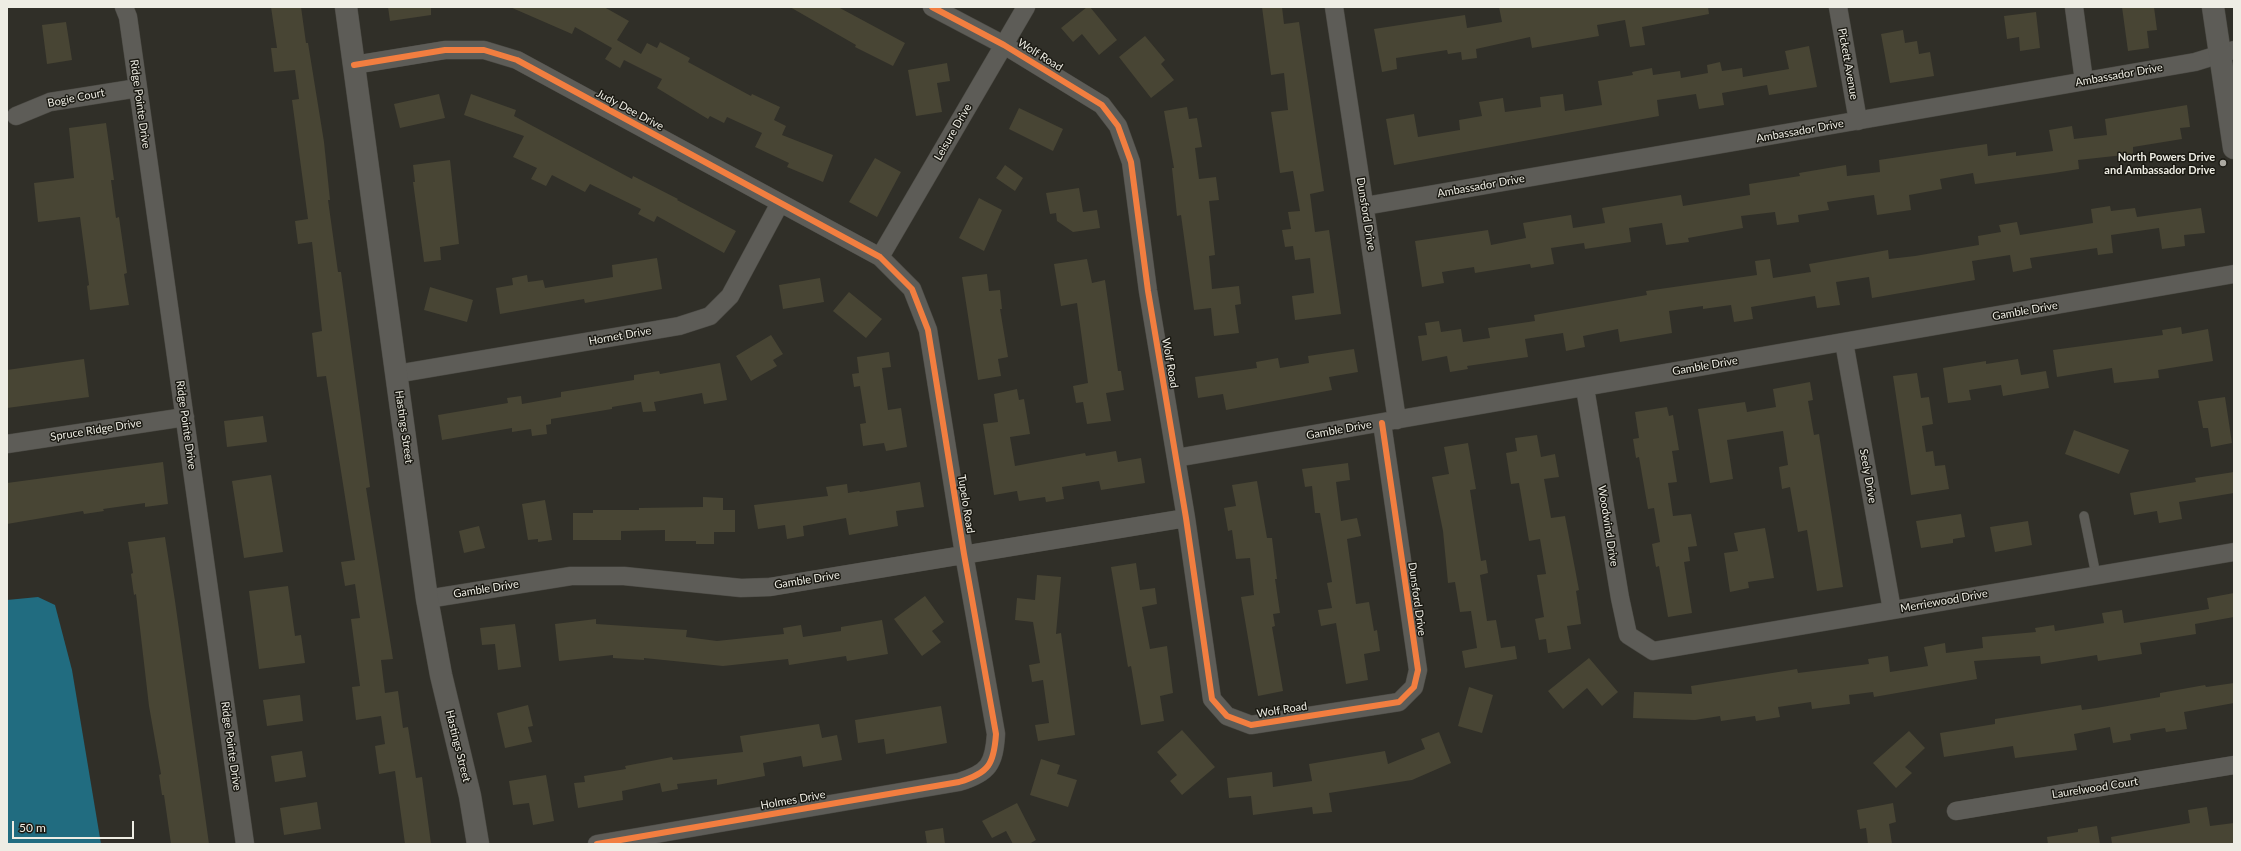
<!DOCTYPE html>
<html>
<head>
<meta charset="utf-8">
<style>
  body { margin:0 }
  #map { position:relative; width:2241px; height:851px; overflow:hidden; background:#302f28; font-family:Lato,sans-serif }
  canvas { display:block }
  .frame { position:absolute; inset:0; border:8px solid #eeede4; pointer-events:none }
  .scale { position:absolute; left:12px; top:821px; width:122px; height:18px; box-sizing:border-box; border:2px solid #eeede4; border-top:0; padding-left:5px; font-size:12px; line-height:14px; white-space:nowrap; color:#eeede4; -webkit-text-stroke:3px #1b1a13; paint-order:stroke }
</style>
</head>
<body>
<div id="map">
<canvas width="2241" height="851"></canvas>
<div class="frame"></div>
<div class="scale">50 m</div>
</div>
<script>
const ctx = document.querySelector('canvas').getContext('2d');
ctx.lineJoin = 'round';
function fill(path, color) {
  ctx.fillStyle = color;
  ctx.fill(path, 'evenodd');
}
function stroke(path, color, width, dash) {
  ctx.strokeStyle = color;
  ctx.lineWidth = width;
  ctx.lineCap = dash ? 'butt' : 'round';
  ctx.setLineDash(dash || []);
  ctx.stroke(path);
}
function write(font, color, halo, rows, align = 'center') {
  ctx.font = font + ' Lato,sans-serif';
  ctx.lineWidth = 3;
  ctx.setLineDash([]);
  ctx.textBaseline = 'middle';
  ctx.strokeStyle = halo;
  ctx.fillStyle = color;
  for (const [text, x, y, turn = 0] of rows) {
    ctx.save();
    ctx.translate(x, y);
    ctx.rotate((+turn || 0) * Math.PI / 180);
    ctx.textAlign = isNaN(turn) ? turn : align;
    if (halo) ctx.strokeText(text, 0, 0);
    ctx.fillText(text, 0, 0);
    ctx.restore();
  }
}
fill(new Path2D(`
  M 38,597 L 55,605 L 72,670 L 101,844 L 7,844 L 7,600 Z`), '#216c80');
fill(new Path2D(`
  M 271,7 L 301,7 L 306,43 L 308,43 L 324,142 L 330,200 L 328,200 L 338,272 L 341,272 L 370,487 L 366,488 L 393,659 L 381,660 L 385,693 L 398,691 L 403,728 L 408,727 L 416,778 L 422,777 L 431,844 L 405,844 L 395,771 L 379,774 L 375,746 L 385,744 L 381,716 L 356,720 L 352,687 L 360,686 L 351,619 L 360,618 L 355,584 L 345,586 L 341,562 L 355,560 L 326,376 L 317,377 L 312,333 L 322,331 L 312,242 L 298,244 L 295,221 L 308,219 L 292,100 L 299,99 L 295,70 L 274,72 L 271,48 L 277,48 Z
  M 388,7 L 431,7 L 431,15 L 390,21 Z
  M 510,7 L 604,7 L 629,21 L 617,40 L 641,54 L 647,43 L 657,48 L 660,42 L 690,58 L 688,62 L 751,96 L 752,94 L 780,107 L 774,120 L 786,126 L 782,135 L 833,155 L 823,182 L 787,167 L 789,163 L 755,147 L 762,133 L 727,117 L 724,123 L 710,116 L 708,119 L 657,88 L 662,79 L 624,60 L 620,68 L 605,59 L 612,48 L 575,27 L 572,34 Z
  M 790,7 L 838,7 L 905,43 L 893,66 L 855,47 L 856,45 Z
  M 1087,7 L 1090,7 L 1117,40 L 1099,55 L 1082,34 L 1073,42 L 1061,28 Z
  M 1262,7 L 1282,7 L 1284,24 L 1299,22 L 1324,191 L 1310,194 L 1315,232 L 1329,230 L 1341,314 L 1295,320 L 1292,296 L 1314,293 L 1310,258 L 1295,260 L 1293,246 L 1285,247 L 1282,230 L 1291,229 L 1288,212 L 1300,211 L 1293,171 L 1280,173 L 1271,112 L 1288,110 L 1284,73 L 1271,75 Z
  M 1499,7 L 1708,7 L 1709,14 L 1642,27 L 1645,45 L 1630,47 L 1625,20 L 1597,25 L 1599,36 L 1532,48 L 1530,37 L 1476,49 L 1477,58 L 1462,60 L 1461,52 L 1448,54 L 1447,50 L 1396,58 L 1397,69 L 1382,72 L 1374,29 L 1465,15 L 1467,28 L 1502,22 Z
  M 2122,7 L 2154,7 L 2157,30 L 2147,31 L 2149,48 L 2128,51 Z
  M 2036,12 L 2040,48 L 2020,51 L 2019,37 L 2007,39 L 2004,16 Z
  M 66,22 L 72,60 L 47,64 L 42,25 Z
  M 1903,30 L 1905,43 L 1917,41 L 1919,54 L 1930,52 L 1934,76 L 1890,83 L 1881,34 Z
  M 1145,36 L 1165,60 L 1161,64 L 1174,80 L 1151,98 L 1119,57 Z
  M 1809,46 L 1817,87 L 1769,95 L 1767,85 L 1722,93 L 1724,105 L 1699,109 L 1696,94 L 1657,100 L 1659,116 L 1394,165 L 1386,119 L 1414,114 L 1418,137 L 1460,130 L 1459,120 L 1482,116 L 1479,102 L 1503,98 L 1505,112 L 1541,107 L 1540,97 L 1563,94 L 1565,111 L 1602,105 L 1598,81 L 1633,75 L 1632,72 L 1652,68 L 1653,75 L 1680,71 L 1681,78 L 1708,73 L 1707,65 L 1720,62 L 1722,71 L 1742,68 L 1743,77 L 1789,69 L 1785,51 Z
  M 947,63 L 950,81 L 937,83 L 942,112 L 916,116 L 908,70 Z
  M 439,94 L 445,118 L 400,128 L 394,104 Z
  M 471,94 L 516,110 L 514,116 L 632,179 L 633,176 L 678,199 L 677,200 L 736,231 L 724,253 L 657,216 L 654,222 L 638,214 L 641,209 L 590,184 L 585,192 L 552,175 L 546,186 L 531,179 L 537,168 L 513,157 L 524,136 L 464,115 Z
  M 2187,105 L 2190,127 L 2180,128 L 2182,139 L 2133,147 L 2133,154 L 2078,160 L 2079,169 L 2054,173 L 1975,184 L 1973,173 L 1940,179 L 1942,189 L 1909,195 L 1911,210 L 1877,215 L 1874,195 L 1860,197 L 1827,202 L 1829,210 L 1798,215 L 1799,222 L 1777,225 L 1775,212 L 1741,216 L 1743,228 L 1688,238 L 1689,242 L 1666,245 L 1662,223 L 1629,228 L 1631,242 L 1585,249 L 1584,243 L 1551,248 L 1554,264 L 1531,268 L 1530,264 L 1475,273 L 1474,267 L 1442,272 L 1444,283 L 1422,287 L 1415,241 L 1488,230 L 1491,245 L 1526,238 L 1523,223 L 1571,215 L 1573,228 L 1605,223 L 1602,208 L 1681,195 L 1683,206 L 1750,195 L 1749,184 L 1800,176 L 1799,173 L 1846,165 L 1847,176 L 1880,172 L 1879,160 L 1959,148 L 1987,144 L 1988,156 L 2016,152 L 2016,156 L 2053,151 L 2049,130 L 2072,126 L 2074,139 L 2107,135 L 2105,119 Z
  M 1187,107 L 1189,119 L 1197,118 L 1202,147 L 1195,148 L 1199,179 L 1216,177 L 1219,200 L 1209,201 L 1215,255 L 1209,256 L 1212,289 L 1239,286 L 1241,304 L 1235,305 L 1239,333 L 1214,336 L 1211,308 L 1194,310 L 1181,215 L 1177,216 L 1172,168 L 1174,168 L 1164,111 Z
  M 1019,108 L 1063,129 L 1053,151 L 1009,129 Z
  M 106,123 L 114,180 L 111,180 L 116,218 L 119,217 L 127,273 L 124,274 L 129,305 L 90,310 L 87,286 L 89,285 L 80,217 L 38,222 L 34,183 L 74,178 L 69,128 Z
  M 875,158 L 901,172 L 877,217 L 849,202 Z
  M 450,160 L 459,244 L 440,247 L 441,260 L 424,262 L 413,182 L 415,182 L 413,165 Z
  M 1005,165 L 1023,178 L 1015,191 L 996,178 Z
  M 1079,188 L 1083,212 L 1097,210 L 1100,228 L 1073,232 L 1057,221 L 1056,213 L 1050,214 L 1046,193 Z
  M 979,198 L 1002,210 L 984,251 L 959,238 Z
  M 2110,206 L 2111,211 L 2135,208 L 2137,217 L 2201,208 L 2205,233 L 2184,235 L 2185,246 L 2162,249 L 2159,228 L 2111,235 L 2113,253 L 2098,255 L 2097,248 L 2030,258 L 2032,268 L 2013,272 L 2010,255 L 1972,261 L 1975,280 L 1872,298 L 1869,277 L 1836,282 L 1840,305 L 1817,308 L 1815,296 L 1751,307 L 1753,319 L 1734,322 L 1731,305 L 1703,309 L 1703,306 L 1669,311 L 1672,333 L 1620,342 L 1618,329 L 1583,336 L 1585,347 L 1566,351 L 1563,333 L 1525,339 L 1528,357 L 1467,366 L 1468,369 L 1450,372 L 1447,356 L 1422,361 L 1418,336 L 1427,335 L 1425,323 L 1439,321 L 1441,332 L 1461,329 L 1463,342 L 1490,338 L 1488,328 L 1535,321 L 1534,315 L 1647,295 L 1646,291 L 1757,275 L 1755,261 L 1770,259 L 1773,278 L 1811,272 L 1809,264 L 1888,250 L 1889,259 L 1915,256 L 1979,245 L 1978,236 L 2001,232 L 1999,225 L 2017,222 L 2020,235 L 2093,223 L 2091,209 Z
  M 657,258 L 662,289 L 585,303 L 584,299 L 500,314 L 496,288 L 513,285 L 512,278 L 527,275 L 528,282 L 543,280 L 545,288 L 613,277 L 612,265 Z
  M 1087,259 L 1092,283 L 1105,280 L 1118,371 L 1121,371 L 1124,390 L 1106,393 L 1111,421 L 1087,424 L 1083,402 L 1076,403 L 1073,386 L 1088,383 L 1077,303 L 1061,306 L 1054,264 Z
  M 987,274 L 989,291 L 1000,290 L 1002,309 L 1000,309 L 1008,357 L 998,359 L 1001,376 L 978,380 L 962,277 Z
  M 820,278 L 824,302 L 783,309 L 779,285 Z
  M 430,287 L 473,300 L 467,322 L 424,310 Z
  M 849,292 L 882,319 L 866,338 L 833,311 Z
  M 2181,327 L 2182,334 L 2208,329 L 2213,361 L 2158,370 L 2159,378 L 2114,383 L 2112,368 L 2057,377 L 2053,350 L 2163,335 L 2162,330 Z
  M 771,335 L 783,354 L 773,360 L 777,366 L 751,381 L 736,356 Z
  M 1354,349 L 1358,372 L 1329,377 L 1332,390 L 1226,410 L 1223,394 L 1198,398 L 1195,377 L 1257,368 L 1256,362 L 1278,358 L 1280,368 L 1309,363 L 1308,356 Z
  M 889,352 L 891,367 L 882,368 L 888,410 L 901,408 L 907,447 L 886,451 L 884,443 L 863,446 L 860,424 L 866,423 L 860,386 L 854,387 L 852,374 L 859,373 L 857,357 Z
  M 84,359 L 89,397 L 7,408 L 7,370 Z
  M 2018,359 L 2021,375 L 2046,371 L 2049,388 L 2003,396 L 2001,385 L 1969,390 L 1971,400 L 1948,403 L 1943,368 L 1986,361 L 1986,364 Z
  M 720,363 L 727,400 L 704,404 L 702,393 L 654,402 L 656,411 L 643,412 L 641,402 L 612,407 L 612,409 L 551,419 L 551,424 L 546,425 L 547,434 L 532,436 L 531,429 L 512,432 L 512,428 L 442,440 L 438,415 L 508,403 L 507,398 L 521,396 L 522,404 L 561,397 L 561,392 L 634,380 L 634,375 L 659,371 L 660,374 Z
  M 1917,373 L 1921,398 L 1929,397 L 1933,424 L 1922,426 L 1926,452 L 1933,451 L 1935,466 L 1945,465 L 1949,489 L 1911,495 L 1893,376 Z
  M 1810,382 L 1813,400 L 1808,401 L 1814,435 L 1819,434 L 1843,587 L 1817,591 L 1807,530 L 1798,532 L 1790,487 L 1782,489 L 1779,467 L 1788,465 L 1783,431 L 1727,440 L 1733,479 L 1710,483 L 1698,409 L 1745,402 L 1747,412 L 1776,407 L 1773,389 Z
  M 1017,389 L 1019,400 L 1024,399 L 1030,434 L 1010,437 L 1015,466 L 1085,453 L 1086,456 L 1116,451 L 1118,462 L 1141,458 L 1145,483 L 1101,490 L 1099,481 L 1062,487 L 1064,499 L 1046,502 L 1045,497 L 1019,501 L 1017,491 L 994,495 L 983,424 L 998,422 L 994,394 Z
  M 2225,397 L 2232,443 L 2211,447 L 2208,428 L 2203,428 L 2198,401 Z
  M 1667,407 L 1669,416 L 1673,415 L 1679,450 L 1672,451 L 1677,482 L 1668,483 L 1673,516 L 1691,514 L 1697,546 L 1688,547 L 1690,561 L 1684,562 L 1692,613 L 1668,617 L 1659,566 L 1656,567 L 1652,544 L 1660,542 L 1654,508 L 1648,509 L 1639,457 L 1636,458 L 1633,439 L 1639,438 L 1635,412 Z
  M 263,416 L 267,442 L 227,447 L 224,421 Z
  M 2074,430 L 2129,450 L 2119,474 L 2065,454 Z
  M 1537,435 L 1541,457 L 1555,454 L 1559,477 L 1544,479 L 1551,518 L 1565,516 L 1579,590 L 1576,591 L 1581,624 L 1567,626 L 1571,649 L 1548,653 L 1546,639 L 1539,640 L 1535,619 L 1544,617 L 1537,575 L 1546,574 L 1540,539 L 1529,541 L 1519,483 L 1511,484 L 1506,453 L 1517,451 L 1515,438 Z
  M 1468,443 L 1476,489 L 1470,490 L 1481,561 L 1486,560 L 1488,573 L 1480,575 L 1487,621 L 1496,620 L 1501,648 L 1515,646 L 1517,659 L 1465,668 L 1462,651 L 1477,648 L 1471,611 L 1460,612 L 1455,582 L 1448,583 L 1443,531 L 1432,477 L 1449,474 L 1444,447 Z
  M 163,462 L 168,504 L 145,507 L 145,503 L 103,509 L 104,511 L 84,514 L 83,511 L 7,524 L 7,483 Z
  M 1348,463 L 1350,480 L 1336,482 L 1341,521 L 1357,518 L 1361,536 L 1347,539 L 1356,604 L 1369,602 L 1374,631 L 1377,630 L 1380,651 L 1364,654 L 1368,680 L 1346,684 L 1336,623 L 1321,626 L 1318,610 L 1332,608 L 1327,583 L 1332,582 L 1320,513 L 1315,513 L 1312,486 L 1305,487 L 1302,469 Z
  M 2234,472 L 2234,493 L 2179,502 L 2182,519 L 2159,523 L 2157,511 L 2134,515 L 2130,493 L 2196,482 L 2195,478 Z
  M 271,475 L 283,552 L 244,558 L 232,481 Z
  M 1257,481 L 1267,538 L 1272,538 L 1277,579 L 1275,579 L 1280,613 L 1273,614 L 1275,626 L 1272,627 L 1283,691 L 1258,696 L 1241,597 L 1254,595 L 1250,558 L 1236,559 L 1232,530 L 1228,531 L 1224,508 L 1236,506 L 1232,485 Z
  M 920,482 L 924,507 L 896,511 L 898,526 L 849,535 L 846,518 L 803,526 L 804,536 L 787,539 L 785,525 L 758,529 L 754,505 L 828,496 L 826,487 L 847,484 L 848,493 L 859,491 L 860,492 Z
  M 703,497 L 723,498 L 723,510 L 735,510 L 735,532 L 714,532 L 714,544 L 696,544 L 696,541 L 665,541 L 665,530 L 621,531 L 621,540 L 573,540 L 573,513 L 593,513 L 593,510 L 639,510 L 639,508 L 703,507 Z
  M 545,500 L 552,540 L 538,542 L 538,539 L 528,540 L 522,504 Z
  M 1961,514 L 1965,537 L 1953,539 L 1953,543 L 1921,548 L 1916,521 Z
  M 2028,521 L 2032,545 L 1995,552 L 1990,527 Z
  M 479,526 L 485,548 L 464,553 L 459,531 Z
  M 1765,528 L 1774,578 L 1748,582 L 1749,588 L 1730,592 L 1724,553 L 1738,551 L 1734,533 Z
  M 165,537 L 175,601 L 209,844 L 171,844 L 164,795 L 162,795 L 159,775 L 161,774 L 149,706 L 136,594 L 134,595 L 131,574 L 133,573 L 128,542 Z
  M 1136,563 L 1140,590 L 1155,588 L 1157,604 L 1142,607 L 1150,649 L 1167,646 L 1173,693 L 1160,696 L 1164,721 L 1141,725 L 1131,666 L 1128,667 L 1111,567 Z
  M 1037,575 L 1061,577 L 1056,634 L 1061,633 L 1075,735 L 1038,741 L 1035,725 L 1049,723 L 1043,680 L 1032,682 L 1029,665 L 1040,663 L 1033,622 L 1015,620 L 1017,598 L 1035,600 Z
  M 288,586 L 295,636 L 301,635 L 305,663 L 259,669 L 249,591 Z
  M 2234,593 L 2234,617 L 2195,624 L 2196,634 L 2140,643 L 2142,654 L 2098,661 L 2097,655 L 2041,664 L 2040,656 L 1974,661 L 1977,679 L 1874,697 L 1873,692 L 1849,695 L 1850,704 L 1812,709 L 1811,702 L 1778,707 L 1780,717 L 1756,721 L 1755,716 L 1721,721 L 1720,716 L 1695,720 L 1633,718 L 1634,692 L 1692,694 L 1691,686 L 1797,669 L 1798,673 L 1869,664 L 1868,659 L 1888,656 L 1890,672 L 1928,666 L 1924,647 L 1945,643 L 1946,653 L 1983,648 L 1982,637 L 2036,632 L 2035,628 L 2054,625 L 2055,631 L 2104,623 L 2102,613 L 2122,610 L 2124,623 L 2209,609 L 2207,598 Z
  M 925,596 L 944,622 L 932,631 L 941,642 L 922,656 L 894,619 Z
  M 596,619 L 596,624 L 687,630 L 686,637 L 717,641 L 784,634 L 783,628 L 801,625 L 803,637 L 841,631 L 841,627 L 882,620 L 888,654 L 847,661 L 846,656 L 789,665 L 788,659 L 723,666 L 644,658 L 644,660 L 613,658 L 613,655 L 559,661 L 555,624 Z
  M 515,624 L 521,667 L 498,670 L 495,644 L 482,645 L 480,628 Z
  M 1589,658 L 1618,692 L 1602,706 L 1587,688 L 1563,709 L 1548,691 Z
  M 2234,683 L 2234,703 L 2184,712 L 2187,729 L 2166,732 L 2165,728 L 2130,734 L 2131,740 L 2113,743 L 2110,727 L 2074,734 L 2077,750 L 2015,758 L 2013,746 L 1944,757 L 1940,733 L 1995,724 L 1995,719 L 2081,705 L 2082,710 L 2096,708 L 2160,697 L 2160,693 L 2205,685 L 2206,687 Z
  M 1469,687 L 1493,695 L 1482,733 L 1458,726 Z
  M 300,695 L 303,721 L 267,726 L 263,700 Z
  M 528,705 L 533,726 L 528,727 L 532,742 L 505,748 L 497,713 Z
  M 941,706 L 947,743 L 886,754 L 884,739 L 858,743 L 855,720 Z
  M 819,724 L 822,738 L 837,735 L 842,760 L 803,767 L 801,756 L 763,763 L 765,776 L 717,785 L 717,779 L 677,784 L 678,789 L 662,792 L 660,783 L 622,791 L 623,800 L 578,808 L 574,783 L 585,782 L 584,776 L 626,769 L 625,766 L 672,757 L 673,760 L 743,752 L 740,736 Z
  M 1182,730 L 1215,767 L 1182,795 L 1170,781 L 1177,775 L 1157,752 Z
  M 1909,731 L 1925,748 L 1905,767 L 1912,773 L 1896,788 L 1873,763 Z
  M 1439,732 L 1451,763 L 1412,780 L 1329,793 L 1332,812 L 1313,814 L 1312,807 L 1253,815 L 1251,796 L 1229,798 L 1227,778 L 1272,772 L 1273,787 L 1312,781 L 1309,764 L 1385,751 L 1388,764 L 1425,749 L 1421,739 Z
  M 302,751 L 306,777 L 275,782 L 271,756 Z
  M 1041,759 L 1060,765 L 1057,774 L 1077,780 L 1068,807 L 1030,795 Z
  M 546,775 L 554,821 L 533,825 L 529,803 L 513,805 L 509,781 Z
  M 317,802 L 321,829 L 284,835 L 280,808 Z
  M 1017,803 L 1036,840 L 1029,844 L 1013,844 L 1006,831 L 992,838 L 982,821 Z
  M 1893,803 L 1896,822 L 1889,824 L 1892,844 L 1868,844 L 1866,828 L 1860,829 L 1857,810 Z
  M 2207,807 L 2210,826 L 2234,823 L 2234,844 L 2112,844 L 2111,837 L 2190,823 L 2188,810 Z
  M 2097,826 L 2100,844 L 2048,844 L 2047,837 L 2078,832 L 2078,829 Z
  M 943,828 L 945,844 L 927,844 L 925,831 Z`), '#484534');
const lane = new Path2D(`
  M 2084,516 L 2096,575`);
const street = new Path2D(`
  M 124,7 L 128,17 L 245,844
  M 932,7 L 1004,45 L 1102,105 L 1118,126 L 1131,162 L 1148,291 L 1186,518 L 1212,699 L 1227,716 L 1251,725 L 1399,702 L 1414,687 L 1418,670 L 1382,423
  M 1334,7 L 1397,420
  M 1838,7 L 1858,121
  M 2074,7 L 2084,81
  M 354,65 L 445,50 L 484,50 L 517,60 L 880,257 L 912,289 L 928,330 L 964,554 L 996,734 C 994,764 989,773 959,782 L 597,844
  M 16,116 L 50,102 L 138,88
  M 1365,206 L 2195,62 L 2234,50
  M 880,257 L 1026,7
  M 1844,342 L 1892,610
  M 396,374 L 679,326 L 710,316 L 730,296 L 780,203
  M 1585,388 L 1620,598 L 1628,635 L 1653,651 L 2234,552
  M 7,444 L 185,417
  M 1176,458 L 2234,274
  M 427,599 L 571,576 L 624,576 L 741,588 L 770,587 L 1186,518
  M 1956,811 L 2234,765`);
const secondary = new Path2D(`
  M 346,7 L 427,599 L 441,675 L 470,796 L 478,844
  M 2213,7 L 2234,148`);
stroke(lane, '#4b4a44', 10);
stroke(street, '#4b4a44', 19);
stroke(secondary, '#4b4a44', 23);
stroke(lane, '#5d5c57', 9);
stroke(street, '#5d5c57', 18);
stroke(secondary, '#5d5c57', 22);
stroke(new Path2D(`
  M 932,7 L 1004,45 L 1102,105 L 1118,126 L 1131,162 L 1148,291 L 1186,518 L 1212,699 L 1227,716 L 1251,725 L 1399,702 L 1414,687 L 1418,670 L 1382,423
  M 354,65 L 445,50 L 484,50 L 517,60 L 880,257 L 912,289 L 928,330 L 964,554 L 996,734 C 994,764 989,773 959,782 L 597,844`), '#f27e40', 6);
for (const [x, y, r, color] of [
  [2223,163,4,"#acaaa2"]
]) {
  const dot = new Path2D();
  dot.arc(x, y, r, 0, 2 * Math.PI);
  ctx.fillStyle = color;
  ctx.fill(dot);
  stroke(dot, '#1b1a13', 1.5);
}
write('11px', '#eeede4', '#1b1a13', [
  ["Wolf Road",1040,55,32],
  ["Pickett Avenue",1848,64,80],
  ["Ambassador Drive",2119,75,-10],
  ["Bogie Court",76,98,-11],
  ["Ridge Pointe Drive",140,104,82],
  ["Judy Dee Drive",630,110,28],
  ["Ambassador Drive",1800,131,-10],
  ["Leisure Drive",953,132,-60],
  ["Ambassador Drive",1481,186,-10],
  ["Dunsford Drive",1366,214,81],
  ["Gamble Drive",2025,311,-10],
  ["Hornet Drive",620,336,-10],
  ["Wolf Road",1170,363,80],
  ["Gamble Drive",1705,366,-10],
  ["Ridge Pointe Drive",186,425,82],
  ["Hastings Street",404,427,82],
  ["Spruce Ridge Drive",96,430,-9],
  ["Gamble Drive",1339,430,-10],
  ["Seely Drive",1868,476,80],
  ["Tupelo Road",966,504,81],
  ["Woodwind Drive",1608,526,81],
  ["Gamble Drive",807,580,-9],
  ["Gamble Drive",486,589,-9],
  ["Dunsford Drive",1417,599,82],
  ["Merriewood Drive",1944,601,-10],
  ["Wolf Road",1282,710,-9],
  ["Ridge Pointe Drive",231,746,82],
  ["Hastings Street",458,746,76],
  ["Laurelwood Court",2095,788,-9],
  ["Holmes Drive",793,800,-10]
]);
write('bold 11px', '#eeede4', '#1b1a13', [
  ["North Powers Drive",2215,157],
  ["and Ambassador Drive",2215,170]
], 'right');
</script>
</body>
</html>
